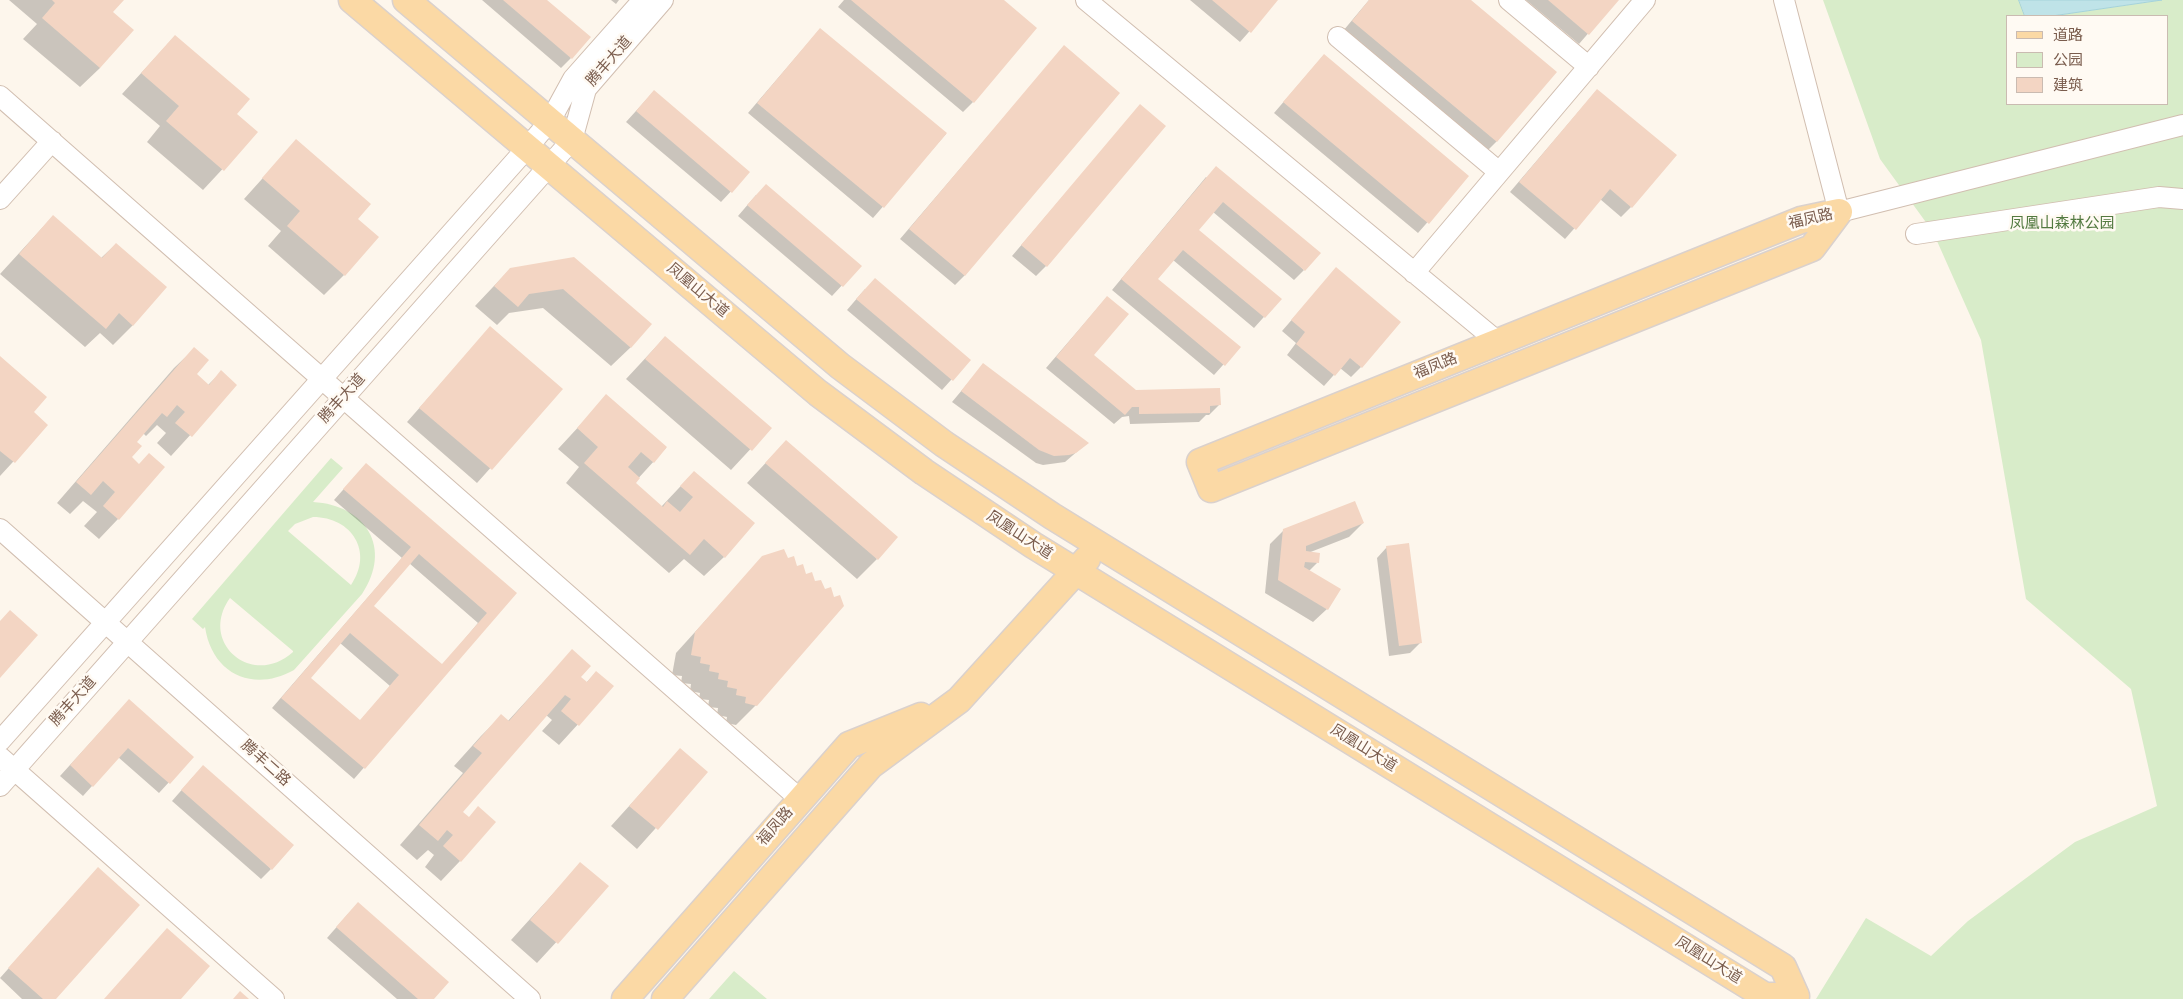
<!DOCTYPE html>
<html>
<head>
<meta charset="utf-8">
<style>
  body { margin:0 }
  #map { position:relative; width:2183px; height:999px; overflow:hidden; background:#fdf6ec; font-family:"Source Sans 3","Noto Sans SC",sans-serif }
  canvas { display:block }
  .legend { position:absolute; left:2006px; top:15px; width:162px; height:90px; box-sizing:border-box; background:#fffaf3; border:1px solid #cabbb1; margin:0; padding:6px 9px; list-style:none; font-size:15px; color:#7a5c4d }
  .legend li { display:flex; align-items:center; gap:10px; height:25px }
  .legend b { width:25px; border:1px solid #cabbb1 }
</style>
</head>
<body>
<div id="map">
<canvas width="2183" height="999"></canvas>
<ul class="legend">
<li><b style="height:6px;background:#fbd9a5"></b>道路</li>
<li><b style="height:14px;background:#d8ecc9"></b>公园</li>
<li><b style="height:14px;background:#f3d5c3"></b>建筑</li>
</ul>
</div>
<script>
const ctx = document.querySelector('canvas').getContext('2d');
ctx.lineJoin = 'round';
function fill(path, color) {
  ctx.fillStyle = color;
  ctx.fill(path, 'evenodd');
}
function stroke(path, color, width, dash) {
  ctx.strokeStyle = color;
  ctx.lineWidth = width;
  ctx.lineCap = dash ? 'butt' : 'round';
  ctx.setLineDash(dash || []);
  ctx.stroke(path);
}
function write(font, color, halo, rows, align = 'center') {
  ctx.font = font + ' "Source Sans 3","Noto Sans SC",sans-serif';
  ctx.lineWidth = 5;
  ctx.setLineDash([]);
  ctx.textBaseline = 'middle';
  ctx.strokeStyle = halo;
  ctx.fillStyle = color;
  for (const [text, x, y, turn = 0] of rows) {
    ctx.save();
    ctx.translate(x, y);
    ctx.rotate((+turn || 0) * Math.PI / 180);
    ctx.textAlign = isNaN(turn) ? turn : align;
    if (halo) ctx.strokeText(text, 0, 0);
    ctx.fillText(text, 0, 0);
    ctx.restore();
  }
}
fill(new Path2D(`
  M 1823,0 L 2019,0 L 2025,16 L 2007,16 L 2007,104 L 2167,104 L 2167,16 L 2052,16 L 2162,0 L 2183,0 L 2183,999 L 1816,999 L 1866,918 L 1931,956 L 1968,921 L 2075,842 L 2157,806 L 2131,689 L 2026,599 L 1981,340 L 1933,232 L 1880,159 Z
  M 331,458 L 343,468 L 313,502 C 366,505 393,548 362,594 L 294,670 C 253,693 212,674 205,627 L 203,629 L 192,619 ZM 313,517 C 352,517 374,552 351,585 L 288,531 L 295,524 ZM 230,598 L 293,651 L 293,652 C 252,689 198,642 230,598 Z
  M 734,971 L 767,999 L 709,999 Z`), '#d8ecc9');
const water = new Path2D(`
  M 2019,0 L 2162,0 L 2052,16 L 2025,16 Z`);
fill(water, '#bfe3e8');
stroke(water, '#a5d3da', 1);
fill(new Path2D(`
  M 9,0 L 122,0 L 112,12 L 100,68 L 80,87 L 23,39 L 37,24 Z
  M 482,0 L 545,0 L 571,58 L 561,68 Z
  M 611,0 L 619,0 L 616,4 Z
  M 844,0 L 1002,0 L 973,102 L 963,112 L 838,7 Z
  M 1190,0 L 1277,0 L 1240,42 Z
  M 1369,0 L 1469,0 L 1497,141 L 1487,151 L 1343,31 Z
  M 1526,0 L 1617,0 L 1579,44 Z
  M 820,29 L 946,134 L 873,218 L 748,113 Z
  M 175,36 L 235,115 L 256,133 L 203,190 L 147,142 L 160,126 L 122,94 Z
  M 1064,47 L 965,275 L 955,285 L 900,239 Z
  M 1324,55 L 1468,176 L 1418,233 L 1274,113 Z
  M 1597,90 L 1631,207 L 1621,217 L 1600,199 L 1565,239 L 1510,192 Z
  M 654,91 L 749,172 L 721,202 L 626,122 Z
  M 1140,106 L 1046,266 L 1036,276 L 1012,256 Z
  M 296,141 L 344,275 L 324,295 L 268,246 L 281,231 L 244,199 Z
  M 1206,177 L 1304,270 L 1294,280 L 1213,212 L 1197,230 L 1280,299 L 1254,328 L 1173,260 L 1156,279 L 1239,347 L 1214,375 L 1112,290 Z
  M 756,195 L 860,266 L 832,296 L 738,216 Z
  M 53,216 L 101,258 L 116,244 L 133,325 L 113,345 L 100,333 L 85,347 L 0,274 Z
  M 573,258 L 631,347 L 611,366 L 543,308 L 509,313 L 497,325 L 475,306 L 510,269 Z
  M 1336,269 L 1361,367 L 1351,377 L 1340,368 L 1324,386 L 1287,355 L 1296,343 L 1282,331 Z
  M 865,289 L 969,360 L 942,390 L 847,310 Z
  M 1107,297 L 1092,355 L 1135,391 L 1219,405 L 1209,415 L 1206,415 L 1199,422 L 1130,424 L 1129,416 L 1122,417 L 1114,424 L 1046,368 Z
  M 490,328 L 561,389 L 477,483 L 407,422 Z
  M 665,337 L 770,428 L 731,470 L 626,379 Z
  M 194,349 L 195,374 L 208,385 L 221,372 L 236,385 L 171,456 L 157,443 L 166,433 L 157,425 L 146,436 L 143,433 L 135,442 L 130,458 L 118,519 L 99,539 L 84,526 L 97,512 L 83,501 L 70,514 L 57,503 L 174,368 Z
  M 0,358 L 32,412 L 47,425 L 0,476 Z
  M 983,365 L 1087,443 L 1065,462 L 1043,465 L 1036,463 L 952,402 Z
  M 607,396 L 666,448 L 634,483 L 661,507 L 694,472 L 724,557 L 704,576 L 684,559 L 669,573 L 566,483 L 579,467 L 558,449 Z
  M 786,441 L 877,559 L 857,579 L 747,483 Z
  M 366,464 L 516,593 L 354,779 L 272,708 L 402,558 L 334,500 ZM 409,563 L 478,623 L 442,666 L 372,606 ZM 340,643 L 390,686 L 360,721 L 309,678 Z
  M 1363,523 L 1349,537 L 1308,553 L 1317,563 L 1309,571 L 1327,609 L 1313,622 L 1265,593 L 1270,544 L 1284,530 Z
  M 1387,547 L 1420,643 L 1410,653 L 1389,656 L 1377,558 Z
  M 763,557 L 756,705 L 736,725 L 726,723 L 727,717 L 717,715 L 718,708 L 708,707 L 709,700 L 699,699 L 700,693 L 690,691 L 691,684 L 681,683 L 682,676 L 672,675 L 676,653 Z
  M 572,651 L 579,677 L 586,683 L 596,672 L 613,686 L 559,745 L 542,731 L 552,720 L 546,715 L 461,812 L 460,861 L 441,881 L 425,867 L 434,855 L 428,850 L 417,860 L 400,845 L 463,773 L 454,766 L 481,736 L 501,716 L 507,722 Z
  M 119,711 L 192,757 L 159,793 L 118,757 L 83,796 L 60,776 Z
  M 680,750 L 706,772 L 637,849 L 611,826 Z
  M 193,777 L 271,869 L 261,879 L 172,801 Z
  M 580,864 L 607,887 L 537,963 L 511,940 Z
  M 88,879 L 55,999 L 22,999 L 0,978 Z
  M 348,914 L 433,999 L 397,999 L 327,938 Z`), '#0003');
fill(new Path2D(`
  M 52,0 L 124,0 L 113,12 L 134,30 L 100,68 L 42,18 L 55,3 Z
  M 503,0 L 547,0 L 591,37 L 572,59 Z
  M 851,0 L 1004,0 L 1037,28 L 974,103 Z
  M 1212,0 L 1278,0 L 1251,33 Z
  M 1369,0 L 1471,0 L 1557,72 L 1497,142 L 1352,21 Z
  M 1548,0 L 1619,0 L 1589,35 Z
  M 820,28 L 947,133 L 884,208 L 757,103 Z
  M 175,35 L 250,99 L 237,114 L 258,132 L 224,171 L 166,121 L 179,106 L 141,73 Z
  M 1064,45 L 1120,93 L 965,276 L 909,229 Z
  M 1324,54 L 1469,176 L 1429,224 L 1283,102 Z
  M 1597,89 L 1677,155 L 1632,208 L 1610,189 L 1576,230 L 1519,182 Z
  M 654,90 L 750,172 L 732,193 L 636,111 Z
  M 1140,104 L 1166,126 L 1047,267 L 1021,245 Z
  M 296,139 L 371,204 L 358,219 L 379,237 L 345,276 L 287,226 L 300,211 L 262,178 Z
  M 1216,166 L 1321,253 L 1305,271 L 1223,202 L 1199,230 L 1282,299 L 1265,318 L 1183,250 L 1158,279 L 1241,347 L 1225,366 L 1121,279 Z
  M 766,184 L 862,266 L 843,287 L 747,205 Z
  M 53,215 L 102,258 L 116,243 L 167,287 L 133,326 L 119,313 L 106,329 L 19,254 Z
  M 574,257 L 652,324 L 631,348 L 563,289 L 529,294 L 518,307 L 494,286 L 510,268 Z
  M 1336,267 L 1401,322 L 1362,368 L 1350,358 L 1335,376 L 1296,344 L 1305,332 L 1291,320 Z
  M 875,278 L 971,360 L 953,381 L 856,299 Z
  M 1107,296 L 1129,314 L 1094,355 L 1136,390 L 1220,388 L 1221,405 L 1210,406 L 1210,413 L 1139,414 L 1139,407 L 1132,407 L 1125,415 L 1056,357 Z
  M 490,326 L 563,389 L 492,470 L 419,408 Z
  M 665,336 L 772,428 L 752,451 L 645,359 Z
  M 194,347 L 209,360 L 197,374 L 209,385 L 221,370 L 237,385 L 192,437 L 175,423 L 185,412 L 177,405 L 167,417 L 162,413 L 137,442 L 142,446 L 132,457 L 139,464 L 149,453 L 165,467 L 119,520 L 103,506 L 115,492 L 103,481 L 91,495 L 76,482 Z
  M 0,356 L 47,397 L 34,412 L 48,425 L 15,463 L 0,451 Z
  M 983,363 L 1089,443 L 1076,453 L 1069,455 L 1054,456 L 1039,450 L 961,391 Z
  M 606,394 L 667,447 L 654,463 L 641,452 L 628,467 L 640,478 L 636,483 L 663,507 L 667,501 L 680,512 L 693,497 L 680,486 L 694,471 L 755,523 L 725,558 L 704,539 L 690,555 L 584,463 L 598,447 L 577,428 Z
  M 786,440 L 898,537 L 878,560 L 765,463 Z
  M 366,463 L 517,593 L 365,769 L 281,698 L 411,547 L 343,489 ZM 419,554 L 487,613 L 442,664 L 374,606 ZM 350,633 L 399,675 L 360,720 L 311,678 Z
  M 1355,501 L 1364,523 L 1306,546 L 1306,551 L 1320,553 L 1319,563 L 1305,562 L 1304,567 L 1341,589 L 1328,610 L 1278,580 L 1283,529 Z
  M 1409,543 L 1422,643 L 1399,646 L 1386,546 Z
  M 784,549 L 788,558 L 794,556 L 797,566 L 803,564 L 806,574 L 812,572 L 815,581 L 821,580 L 825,589 L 831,587 L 834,597 L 840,595 L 844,606 L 757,706 L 745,703 L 746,697 L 736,695 L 737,689 L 727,687 L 728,681 L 718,679 L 719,673 L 709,671 L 710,665 L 700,663 L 701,657 L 691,655 L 695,632 L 762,556 Z
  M 10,610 L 38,635 L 0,678 L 0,621 Z
  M 572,649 L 591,666 L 581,677 L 587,682 L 596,671 L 614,686 L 579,726 L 561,711 L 571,699 L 565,695 L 463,812 L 469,817 L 478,806 L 496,822 L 461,862 L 443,846 L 453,835 L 447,830 L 438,841 L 419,825 L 482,753 L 473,746 L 501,714 L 509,721 Z
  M 129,699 L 194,757 L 170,784 L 128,748 L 93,787 L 70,765 Z
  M 680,748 L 708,772 L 658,830 L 629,806 Z
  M 203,765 L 294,845 L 272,870 L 181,790 Z
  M 580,862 L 609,886 L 558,944 L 530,920 Z
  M 98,867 L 140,905 L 56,999 L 43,999 L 8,968 Z
  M 358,902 L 449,982 L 434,999 L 418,999 L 336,927 Z
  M 167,928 L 210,966 L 181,999 L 104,999 Z
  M 240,991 L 249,999 L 233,999 Z`), '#f3d5c3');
const minor = new Path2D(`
  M 1086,0 L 1498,342
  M 1509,0 L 1589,67
  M 1784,0 L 1839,212 L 2183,125
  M 1338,37 L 1499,172
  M 0,96 L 801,800
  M 0,199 L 52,141
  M 1916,234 L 2159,197 L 2183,199
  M 1414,273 L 1645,0
  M 0,529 L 530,999
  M 0,741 L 527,148 L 550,121 L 573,79 L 643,0
  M 0,757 L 274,999
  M 0,786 L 572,140 L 586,89 L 663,0`);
const major = new Path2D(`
  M 352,0 L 818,393 L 924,472 L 1033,545 L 1765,996 L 1796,996 L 1783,967 L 1052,516 L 944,444 L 840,366 L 406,0
  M 1839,212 L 1812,248 L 1211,489 L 1200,462 L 1801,220 Z
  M 625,999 L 849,745 L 921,716
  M 665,999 L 871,765 L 959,700 L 1087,559`);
stroke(minor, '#d1beb0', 22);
stroke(major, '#dad1cd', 29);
stroke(minor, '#fff', 20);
stroke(major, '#fbd9a5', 26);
write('15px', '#7a5c4d', '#fffaf3', [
  ["腾丰大道",610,62,-49],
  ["福凤路",1811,220,-13],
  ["凤凰山大道",697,291,40],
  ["福凤路",1436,367,-22],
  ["腾丰大道",343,399,-48],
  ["凤凰山大道",1019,536,33],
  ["腾丰大道",74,702,-48],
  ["凤凰山大道",1363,749,32],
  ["腾丰二路",265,764,42],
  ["福凤路",776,827,-49],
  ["凤凰山大道",1708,961,32]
]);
write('15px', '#537a41', '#fffaf3', [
  ["凤凰山森林公园",2062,225]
]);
</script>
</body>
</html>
